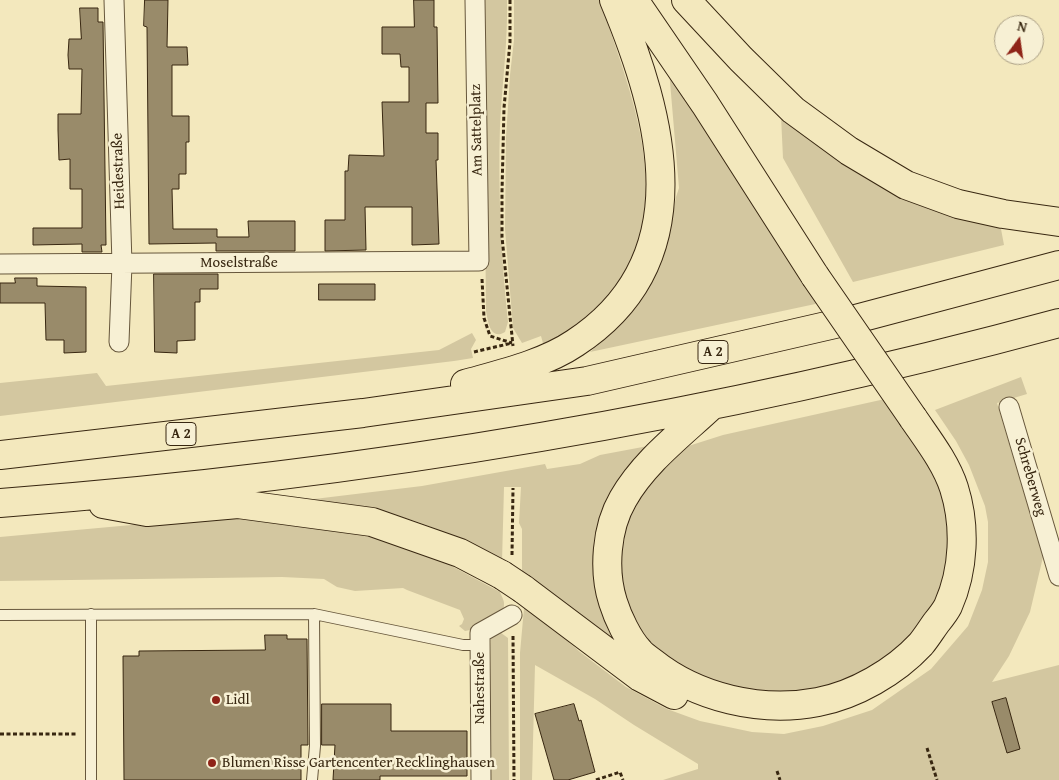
<!DOCTYPE html>
<html>
<head>
<meta charset="utf-8">
<style>
  body { margin:0 }
  #map { position:relative; width:1059px; height:780px; overflow:hidden; background:#f3e8bd; font-family:"Gentium Book Plus",serif }
  canvas { display:block }
  .north { position:absolute; left:994px; top:15px; width:50px; height:50px; box-sizing:border-box; background:#f7f0d4; border:1px solid #aba086; border-radius:50%; rotate:14deg; font-size:14px; font-weight:700; line-height:20px; text-align:center; color:#382711 }
  .north::after { content:''; display:block; margin:auto; width:18px; height:22px; background:#8f2418; clip-path:polygon(50% 0,100% 100%,50% 72%,0 100%) }
</style>
</head>
<body>
<div id="map">
<canvas width="1059" height="780"></canvas>
<div class="north">N</div>
</div>
<script>
const ctx = document.querySelector('canvas').getContext('2d');
ctx.lineJoin = 'round';
function fill(path, color) {
  ctx.fillStyle = color;
  ctx.fill(path, 'evenodd');
}
function stroke(path, color, width, dash) {
  ctx.strokeStyle = color;
  ctx.lineWidth = width;
  ctx.lineCap = dash ? 'butt' : 'round';
  ctx.setLineDash(dash || []);
  ctx.stroke(path);
}
function write(font, color, halo, rows, align = 'center') {
  ctx.font = font + ' "Gentium Book Plus",serif';
  ctx.lineWidth = 5;
  ctx.setLineDash([]);
  ctx.textBaseline = 'middle';
  ctx.strokeStyle = halo;
  ctx.fillStyle = color;
  for (const [text, x, y, turn = 0] of rows) {
    ctx.save();
    ctx.translate(x, y);
    ctx.rotate((+turn || 0) * Math.PI / 180);
    ctx.textAlign = isNaN(turn) ? turn : align;
    if (halo) ctx.strokeText(text, 0, 0);
    ctx.fillText(text, 0, 0);
    ctx.restore();
  }
}
fill(new Path2D(`
  M 483,0 L 507,0 C 508,42 502,84 500,126 C 498,192 501,257 508,322 L 505,332 C 490,341 488,321 486,311 Z
  M 514,0 L 600,0 C 625,78 662,161 638,243 C 636,250 634,258 631,265 C 613,302 577,325 544,347 L 541,336 L 522,343 L 513,328 L 505,229 L 506,137 L 510,75 L 514,40 Z
  M 669,70 L 820,303 L 590,352 C 622,324 650,294 664,254 C 671,236 672,216 676,197 L 679,188 Z
  M 781,116 L 946,211 L 1001,229 L 1004,245 L 853,282 L 783,158 Z
  M 472,333 L 476,340 L 471,349 L 473,358 L 454,361 L 0,416 L 0,383 L 97,373 L 106,386 L 439,350 Z
  M 1021,377 L 1027,394 L 997,403 L 1043,557 L 1030,612 L 1009,656 L 992,682 L 1059,665 L 1059,780 L 663,780 L 698,769 L 698,764 L 634,725 L 595,699 L 535,665 L 532,780 L 520,780 L 520,653 L 524,608 L 552,627 L 580,652 L 626,687 L 667,709 L 700,721 L 752,732 L 784,734 L 823,726 L 872,710 L 931,669 L 968,626 L 982,590 L 988,562 L 988,522 L 985,506 L 969,465 L 956,441 L 935,410 Z
  M 885,399 L 934,472 L 948,500 L 952,569 L 918,635 L 867,674 L 813,693 L 729,694 L 643,643 L 617,581 L 627,511 L 679,449 L 723,435 Z
  M 648,446 C 633,467 617,487 604,509 C 599,519 597,532 595,543 C 589,586 599,615 622,651 L 522,575 L 522,529 L 519,523 L 521,487 L 504,487 L 502,562 C 474,546 445,531 415,521 C 380,509 342,506 306,500 L 422,486 L 545,464 L 547,469 L 580,464 L 600,455 Z
  M 243,518 L 372,536 L 420,549 L 500,592 C 501,595 504,600 504,603 C 505,623 479,628 465,631 L 459,626 L 462,624 L 464,619 L 460,610 L 407,590 L 403,588 L 355,591 L 337,587 L 324,579 L 282,577 L 0,581 L 0,537 L 175,521 Z
  M 497,630 L 508,638 L 509,780 L 491,780 L 491,633 Z`), '#d3c7a0');
const building = new Path2D(`
  M 145,0 L 168,0 L 167,47 L 187,47 L 188,65 L 172,65 L 172,116 L 189,116 L 189,142 L 186,142 L 186,174 L 179,174 L 179,189 L 172,189 L 173,229 L 217,229 L 217,237 L 249,237 L 248,221 L 295,221 L 295,251 L 216,251 L 216,243 L 149,244 L 147,27 L 144,26 Z
  M 414,0 L 434,0 L 434,27 L 437,27 L 438,103 L 426,103 L 426,133 L 438,133 L 438,160 L 436,160 L 439,244 L 412,245 L 412,207 L 365,207 L 366,250 L 325,251 L 325,220 L 345,220 L 345,171 L 348,171 L 349,155 L 384,156 L 382,102 L 409,102 L 409,67 L 401,67 L 400,54 L 382,54 L 382,27 L 414,27 Z
  M 80,8 L 98,8 L 98,22 L 103,22 L 106,245 L 101,245 L 102,252 L 82,252 L 82,244 L 33,245 L 33,228 L 82,228 L 82,189 L 70,189 L 70,159 L 59,160 L 58,130 L 58,114 L 81,114 L 82,69 L 69,69 L 68,55 L 69,39 L 81,39 Z
  M 154,274 L 218,274 L 218,289 L 200,289 L 200,302 L 195,302 L 195,340 L 177,341 L 177,353 L 155,352 Z
  M 15,278 L 37,278 L 37,286 L 86,287 L 86,352 L 64,353 L 64,340 L 46,340 L 45,303 L 0,303 L 0,283 L 15,283 Z
  M 319,284 L 375,284 L 375,300 L 319,300 Z
  M 265,635 L 287,635 L 287,639 L 307,639 L 308,745 L 301,745 L 301,780 L 124,780 L 123,656 L 139,656 L 139,651 L 265,650 Z
  M 1006,698 L 1020,749 L 1007,753 L 992,702 Z
  M 322,704 L 391,704 L 391,731 L 467,731 L 467,776 L 380,776 L 380,780 L 333,780 L 335,745 L 322,745 Z
  M 574,704 L 579,721 L 581,720 L 595,772 L 568,780 L 554,780 L 535,714 Z`);
fill(building, '#998b6a');
stroke(building, '#382711', 1);
const lane = new Path2D(`
  M 0,615 L 314,614 L 463,645 L 480,645
  M 91,780 L 91,614
  M 312,780 L 315,746 L 314,614`);
const street = new Path2D(`
  M 114,0 L 122,264 L 119,342
  M 0,264 L 479,261 L 475,0
  M 1009,407 L 1059,576
  M 481,780 L 480,633 L 512,615`);
const highway = new Path2D(`
  M 634,0 L 705,104 L 815,276
  M 686,0 L 741,59 L 793,110 L 849,151 L 906,185 L 958,204 L 1003,214 L 1059,222
  M 465,384 C 500,374 544,364 575,343 C 702,260 663,117 614,0
  M 711,406 C 680,435 644,462 623,499 C 606,528 603,571 613,602 C 618,618 628,639 639,651 C 642,655 648,659 652,662 C 697,698 761,713 818,702 C 855,695 895,672 921,644 C 926,638 931,630 936,623 C 940,618 945,612 948,606 C 964,570 966,526 954,488 C 946,463 928,440 913,418
  M 0,455 L 363,413 L 587,381 L 848,321 L 1059,265
  M 0,503 C 358,476 713,417 1059,323
  M 103,504 L 147,512 L 238,504 L 372,522 L 460,553 L 502,575
  M 523,589 L 640,677 L 674,695`);
stroke(lane, '#67573c', 12);
stroke(street, '#67573c', 21);
stroke(highway, '#382711', 30);
stroke(new Path2D(`
  M 510,0 L 510,42 L 504,108 L 502,192 L 502,237 L 513,346
  M 482,279 L 484,318 L 490,336 L 512,343
  M 474,352 L 512,343
  M 512,555 L 513,488
  M 513,636 L 514,780
  M 0,734 L 77,734
  M 927,748 L 937,780
  M 777,771 L 780,780
  M 596,780 L 620,772 L 623,780`), '#382711', 3, [4, 2.5]);
stroke(lane, '#f7f0d4', 10);
stroke(street, '#f7f0d4', 19);
stroke(highway, '#f3e8bd', 28);
const highwayBridge = new Path2D(`
  M 815,276 L 913,418
  M 502,575 L 523,589`);
stroke(highwayBridge, '#382711', 30, []);
stroke(highwayBridge, '#f3e8bd', 28);
for (const [x, y, r, color] of [
  [216,700,5,"#8f2418"],
  [212,763,5,"#8f2418"]
]) {
  const dot = new Path2D();
  dot.arc(x, y, r, 0, 2 * Math.PI);
  ctx.fillStyle = color;
  ctx.fill(dot);
  stroke(dot, '#f7f0d4', 2);
}
for (const [x, y, w] of [
  [713,352,30],
  [181,434,30]
]) {
  const box = new Path2D();
  box.roundRect(x - w / 2, y - 11.5, w, 23, 4);
  ctx.fillStyle = '#f7f0d4';
  ctx.fill(box);
  stroke(box, '#382711', 1);
}
write('bold 14px', '#382711', null, [
  ["A 2",713,352],
  ["A 2",181,434]
]);
write('15px', '#382711', '#f7f0d4', [
  ["Am Sattelplatz",477,130,-91],
  ["Heidestraße",119,171,-92],
  ["Moselstraße",239,263],
  ["Schreberweg",1030,477,74],
  ["Nahestraße",480,688,-90]
]);
write('15px', '#382711', '#f7f0d4', [
  ["Lidl",226,700],
  ["Blumen Risse Gartencenter Recklinghausen",222,763]
], 'left');
</script>
</body>
</html>
